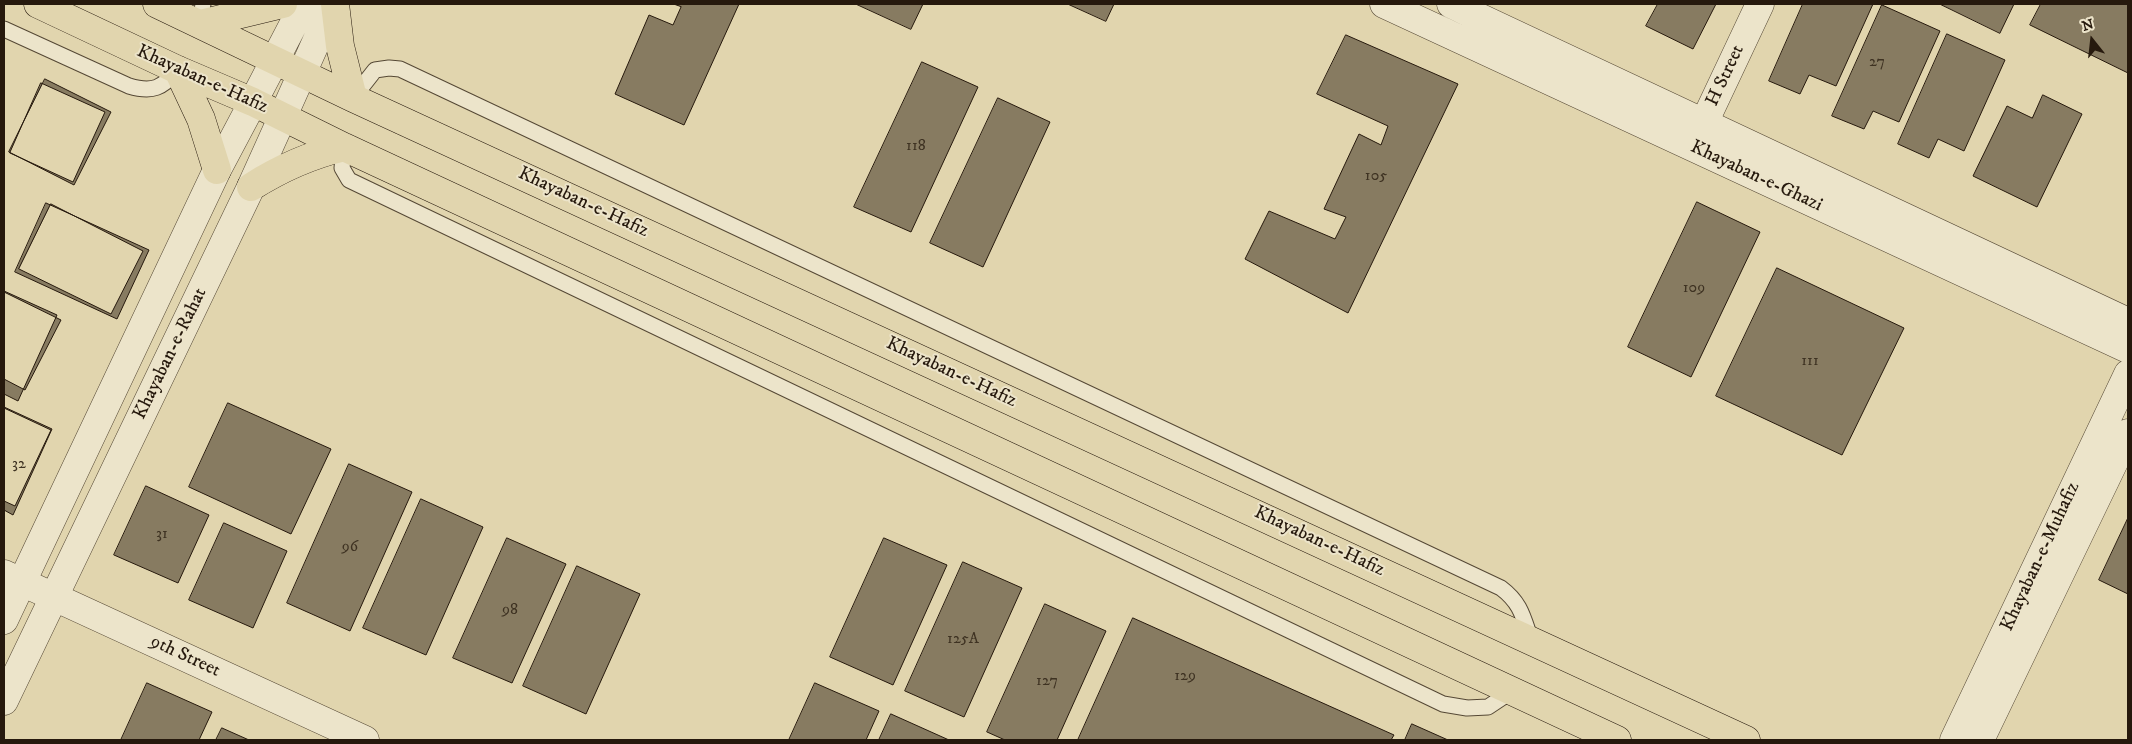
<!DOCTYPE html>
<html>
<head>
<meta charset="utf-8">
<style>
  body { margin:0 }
  #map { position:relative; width:2132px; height:744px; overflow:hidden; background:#e1d5ae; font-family:"IM FELL DW Pica",serif }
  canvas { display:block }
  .frame { position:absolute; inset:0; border:5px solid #26190d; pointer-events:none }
  .north { position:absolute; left:2067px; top:15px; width:50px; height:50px; -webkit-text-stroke:4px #ece4ca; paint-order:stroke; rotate:344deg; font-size:14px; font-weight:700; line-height:20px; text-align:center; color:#26190d }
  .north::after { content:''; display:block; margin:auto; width:18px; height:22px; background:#26190d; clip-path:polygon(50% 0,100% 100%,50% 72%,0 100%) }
</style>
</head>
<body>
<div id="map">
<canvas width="2132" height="744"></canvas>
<div class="frame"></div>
<div class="north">N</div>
</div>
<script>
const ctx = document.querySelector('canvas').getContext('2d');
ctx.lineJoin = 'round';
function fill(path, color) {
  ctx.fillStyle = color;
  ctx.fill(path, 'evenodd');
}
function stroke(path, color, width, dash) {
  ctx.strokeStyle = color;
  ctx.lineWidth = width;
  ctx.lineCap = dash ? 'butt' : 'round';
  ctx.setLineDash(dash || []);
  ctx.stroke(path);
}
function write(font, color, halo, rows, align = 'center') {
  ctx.font = font + ' "IM FELL DW Pica",serif';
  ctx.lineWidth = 4;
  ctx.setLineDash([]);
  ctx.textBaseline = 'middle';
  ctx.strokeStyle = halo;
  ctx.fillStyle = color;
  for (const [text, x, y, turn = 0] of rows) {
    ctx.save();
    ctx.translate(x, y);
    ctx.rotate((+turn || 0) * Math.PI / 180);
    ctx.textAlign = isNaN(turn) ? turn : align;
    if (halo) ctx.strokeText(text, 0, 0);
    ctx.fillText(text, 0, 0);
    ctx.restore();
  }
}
const building = new Path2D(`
  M 674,4 L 739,4 L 684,125 L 615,94 L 649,15 L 673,25 L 681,7 Z
  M 856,4 L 923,4 L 911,29 Z
  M 1068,4 L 1114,4 L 1106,21 Z
  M 1658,4 L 1716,4 L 1693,49 L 1646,26 Z
  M 1803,4 L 1873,4 L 1836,86 L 1809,75 L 1800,94 L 1769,81 Z
  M 1940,4 L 2014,4 L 2000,33 Z
  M 2041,4 L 2128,4 L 2128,73 L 2030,25 Z
  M 1882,5 L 1940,31 L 1899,122 L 1873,111 L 1864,129 L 1832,116 Z
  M 1947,34 L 2005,60 L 1964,151 L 1938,139 L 1929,158 L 1898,144 Z
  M 1346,35 L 1458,84 L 1348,313 L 1245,259 L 1269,211 L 1335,239 L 1346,217 L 1324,209 L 1359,134 L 1381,145 L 1388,126 L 1317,94 Z
  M 922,62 L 978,87 L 911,232 L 854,207 Z
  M 45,79 L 111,112 L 74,185 L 9,152 Z
  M 41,83 L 105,112 L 73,182 L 10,153 Z
  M 2043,95 L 2082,114 L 2037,207 L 1973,176 L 2007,106 L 2032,118 Z
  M 998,98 L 1050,122 L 983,267 L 930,243 Z
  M 1697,202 L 1760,232 L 1691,377 L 1628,347 Z
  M 46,203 L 149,250 L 117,319 L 15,272 Z
  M 51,204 L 143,251 L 111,314 L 19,269 Z
  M 1777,268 L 1904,328 L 1842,455 L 1716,396 Z
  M 4,291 L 57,315 L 18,401 L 4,394 Z
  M 4,292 L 61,320 L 25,390 L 4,379 Z
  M 228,403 L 331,449 L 291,534 L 189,487 Z
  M 4,407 L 52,429 L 13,515 L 4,510 Z
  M 4,408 L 51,430 L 15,506 L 4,501 Z
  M 349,464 L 412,492 L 350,631 L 287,603 Z
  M 146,486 L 209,515 L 178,583 L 114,555 Z
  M 421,499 L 483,527 L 426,655 L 363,628 Z
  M 2128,518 L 2128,594 L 2099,580 Z
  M 224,523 L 287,551 L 253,628 L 189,600 Z
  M 507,538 L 566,564 L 512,683 L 453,658 Z
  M 884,538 L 947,565 L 893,685 L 830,657 Z
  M 963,562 L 1022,588 L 964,717 L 905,691 Z
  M 577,566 L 640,594 L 586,714 L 523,686 Z
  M 1045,604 L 1106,631 L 1057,740 L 1005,740 L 987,732 Z
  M 1133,618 L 1394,735 L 1391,740 L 1078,740 Z
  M 147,683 L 212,712 L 199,740 L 121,740 Z
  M 815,683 L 879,711 L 866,740 L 789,740 Z
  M 891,714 L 949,740 L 879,740 Z
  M 1412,724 L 1448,740 L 1405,740 Z
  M 222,728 L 249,740 L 216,740 Z`);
fill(building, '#877b61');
stroke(building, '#26190d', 1);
const service = new Path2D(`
  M 200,24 L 203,4
  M 4,29 L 129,86 C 153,93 162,88 178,70
  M 353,98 L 375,70 L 389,68 L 400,69 L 1501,588 C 1521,603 1523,617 1531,640
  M 344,147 L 342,168 L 349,180 L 1443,704 L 1467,708 L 1488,707 L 1512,691`);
const minor = new Path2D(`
  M 1694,144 L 1760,4
  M 4,574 L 365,740
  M 4,620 L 217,170 L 253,102
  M 4,701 L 251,187 L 283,116`);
const tertiary = new Path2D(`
  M 1384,4 L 2128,349
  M 1451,4 L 2128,322
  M 253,102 L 304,4
  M 283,116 L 333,4
  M 1954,740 L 2128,374
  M 1980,740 L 2128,433`);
const primary = new Path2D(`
  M 38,4 L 178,70 L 253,102 L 344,147 L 1617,740
  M 157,4 L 353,98 L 1746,740
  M 335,4 L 340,46 L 353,98
  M 200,24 L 283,4
  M 178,70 L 201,119 L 217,170
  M 251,187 C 281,168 310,155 344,147`);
stroke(service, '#554835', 17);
stroke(minor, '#554835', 29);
stroke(tertiary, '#554835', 29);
stroke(primary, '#26190d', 29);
stroke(service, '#ece4ca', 15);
stroke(minor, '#ece4ca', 28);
stroke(tertiary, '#ece4ca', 28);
stroke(primary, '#e1d5ae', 28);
write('16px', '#3e3222', null, [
  ["27",1877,63],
  ["118",916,147],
  ["105",1376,177],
  ["109",1694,289],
  ["111",1810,362],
  ["32",19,465],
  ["31",162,535],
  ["96",350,548],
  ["98",510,611],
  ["125A",963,640],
  ["129",1185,677],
  ["127",1047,682]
]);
write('19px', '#26190d', '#ece4ca', [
  ["H Street",1726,76,-65],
  ["Khayaban-e-Hafiz",202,80,24],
  ["Khayaban-e-Ghazi",1756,177,25],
  ["Khayaban-e-Hafiz",583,203,25],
  ["Khayaban-e-Rahat",171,354,-64],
  ["Khayaban-e-Hafiz",951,373,25],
  ["Khayaban-e-Hafiz",1319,542,25],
  ["Khayaban-e-Muhafiz",2041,557,-65],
  ["9th Street",185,657,25]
]);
</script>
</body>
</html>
